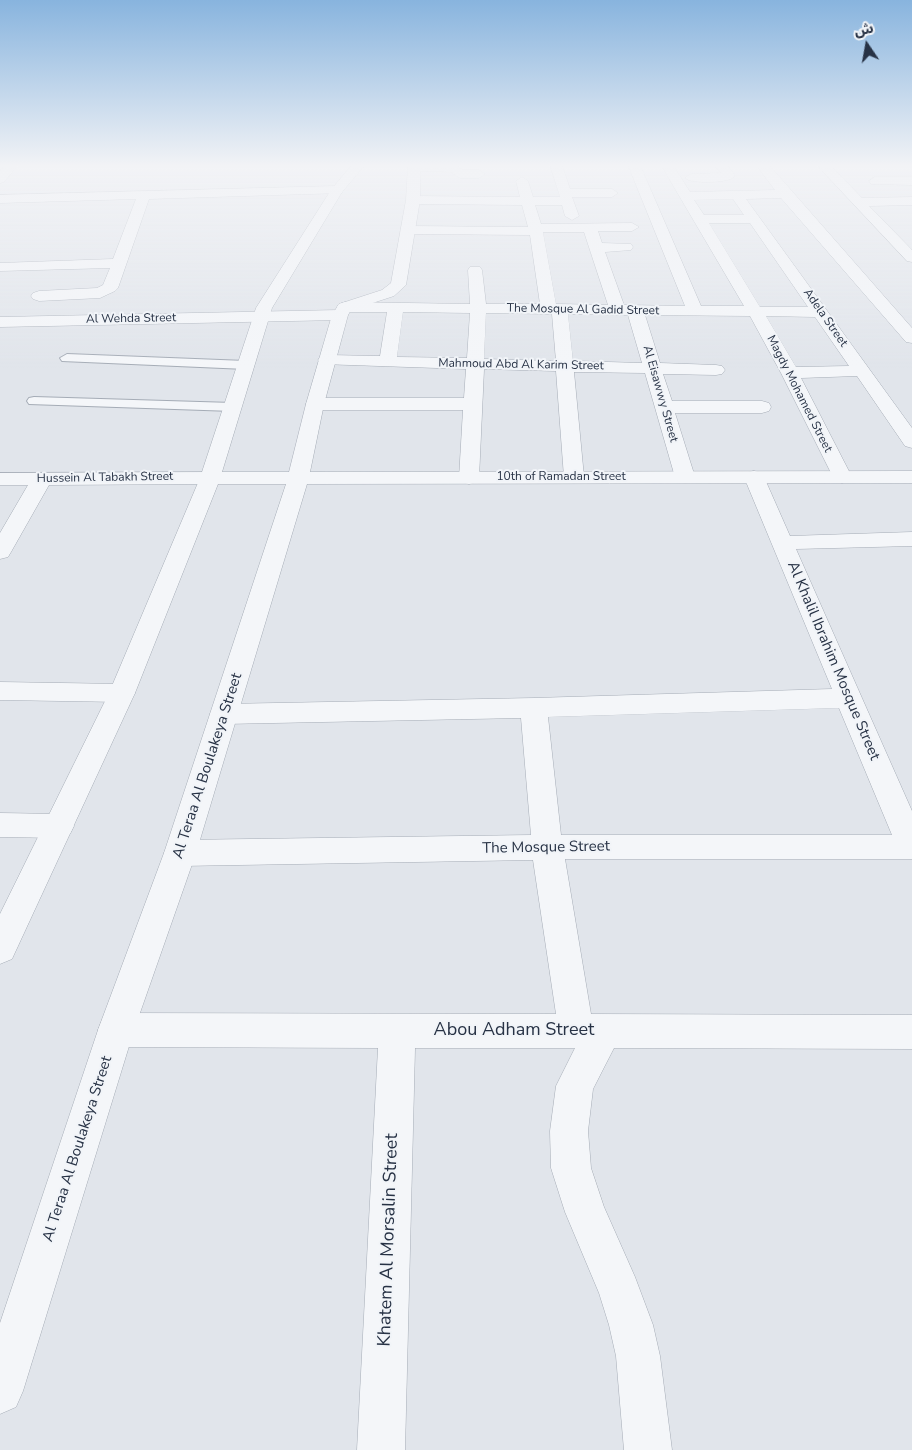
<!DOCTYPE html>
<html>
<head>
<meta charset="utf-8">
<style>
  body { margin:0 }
  #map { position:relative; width:912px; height:1450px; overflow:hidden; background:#e1e5eb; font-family:"Nunito Sans","Noto Sans Arabic",sans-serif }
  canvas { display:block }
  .north { position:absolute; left:842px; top:20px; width:50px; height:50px; -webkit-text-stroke:4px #f1f4f8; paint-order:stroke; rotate:348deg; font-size:14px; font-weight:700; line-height:20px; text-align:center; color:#273245 }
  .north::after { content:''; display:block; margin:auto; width:18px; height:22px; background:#273245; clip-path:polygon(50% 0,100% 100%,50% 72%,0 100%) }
</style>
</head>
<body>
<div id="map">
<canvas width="912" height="1450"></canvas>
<div class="north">ش</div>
</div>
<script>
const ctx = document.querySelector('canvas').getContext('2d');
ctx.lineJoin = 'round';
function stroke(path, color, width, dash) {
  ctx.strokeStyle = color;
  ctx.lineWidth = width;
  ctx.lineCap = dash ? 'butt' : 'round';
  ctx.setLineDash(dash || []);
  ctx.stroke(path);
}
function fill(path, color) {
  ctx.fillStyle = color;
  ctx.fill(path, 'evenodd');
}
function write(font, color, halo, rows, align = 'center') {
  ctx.font = font + ' "Nunito Sans",sans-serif';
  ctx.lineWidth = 4;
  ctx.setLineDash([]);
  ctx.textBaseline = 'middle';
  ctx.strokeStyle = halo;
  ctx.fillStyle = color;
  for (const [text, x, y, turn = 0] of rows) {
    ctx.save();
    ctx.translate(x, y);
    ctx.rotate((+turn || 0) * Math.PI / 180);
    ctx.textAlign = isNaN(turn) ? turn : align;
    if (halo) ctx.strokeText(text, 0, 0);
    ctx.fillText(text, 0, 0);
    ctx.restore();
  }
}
const service = new Path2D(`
  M 67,354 L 246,361 L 253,365 L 246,369 L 62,361 L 60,358 Z
  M 34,397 L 233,403 L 238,404 L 240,407 L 238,410 L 233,411 L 29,404 L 27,401 L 29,398 Z`);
const minor = new Path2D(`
  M 5,165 L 18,165 L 4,182 L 0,183 L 0,171 Z
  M 410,165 L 457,165 L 463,170 L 479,170 L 485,174 L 479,178 L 460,178 L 451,172 L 410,171 L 408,168 Z
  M 550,165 L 562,165 L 570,189 L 612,189 L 618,193 L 612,197 L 572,197 L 579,216 L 572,220 L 565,216 L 562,205 L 535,205 L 541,224 L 632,223 L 639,227 L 632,231 L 598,231 L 602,243 L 631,244 L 633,247 L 631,250 L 605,252 L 624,305 L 685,306 L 628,165 L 640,165 L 701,306 L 744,306 L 661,165 L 673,165 L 690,192 L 775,190 L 756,165 L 769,165 L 912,328 L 912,343 L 906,342 L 781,198 L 746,199 L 912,428 L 912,448 L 905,446 L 857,376 L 801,378 L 852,477 L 849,481 L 842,483 L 835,481 L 781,373 L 750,316 L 645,315 L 660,363 L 716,365 L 722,366 L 725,370 L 722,374 L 716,375 L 663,374 L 672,401 L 762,401 L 769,403 L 771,407 L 769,411 L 762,413 L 675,413 L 695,477 L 692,481 L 685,483 L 678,481 L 675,477 L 645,373 L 574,372 L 584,477 L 581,481 L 574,483 L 567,481 L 564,477 L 556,371 L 484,369 L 479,478 L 476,482 L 469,484 L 462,482 L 459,478 L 463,410 L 315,410 L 308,408 L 306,404 L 308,400 L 315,398 L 464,398 L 466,369 L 321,364 L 318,360 L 321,356 L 327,355 L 380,356 L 387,312 L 346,312 L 348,315 L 346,318 L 340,320 L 0,327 L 0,317 L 339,310 L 337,307 L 339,304 L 345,302 L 470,304 L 468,270 L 470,267 L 480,267 L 482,270 L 486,304 L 540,304 L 530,235 L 407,234 L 400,230 L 407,226 L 528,227 L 522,205 L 413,204 L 406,200 L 413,196 L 520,197 L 516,181 L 522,177 L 528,181 L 533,197 L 560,197 ZM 733,199 L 744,215 L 704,215 L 694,200 ZM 709,223 L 750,223 L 808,307 L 760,307 ZM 543,232 L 584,232 L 608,305 L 556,304 ZM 403,312 L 470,313 L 467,358 L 397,357 ZM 486,313 L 552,314 L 556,361 L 484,359 ZM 568,314 L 628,315 L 642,363 L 573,361 ZM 766,316 L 815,317 L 849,366 L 796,367 Z
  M 714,165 L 727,165 L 734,174 L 734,177 C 728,183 691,184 685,178 L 691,174 L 721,173 Z
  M 817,165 L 830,165 L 862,198 L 912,197 L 912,205 L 869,206 L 912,250 L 912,262 L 907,261 Z
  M 875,177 L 912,177 L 912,185 L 871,184 L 869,181 Z
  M 337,186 L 342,187 L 343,190 L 342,193 L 149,199 L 118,288 L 115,291 L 100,298 L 39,301 L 33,299 L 31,296 L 33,293 L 39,291 L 97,288 L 103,285 L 110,268 L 0,271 L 0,263 L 113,259 L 136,199 L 0,203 L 0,195 Z
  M 754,471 L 761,473 L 764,477 L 790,536 L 912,532 L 912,546 L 796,549 L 912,811 L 912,859 L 565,859 L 591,1014 L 912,1015 L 912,1049 L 614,1048 L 593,1089 L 588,1131 L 591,1168 L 604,1207 L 635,1277 L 653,1325 L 660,1356 L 672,1450 L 624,1450 L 616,1356 L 609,1325 L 599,1293 L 565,1212 L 551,1168 L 550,1131 L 556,1086 L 575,1048 L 415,1048 L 405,1450 L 357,1450 L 378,1048 L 116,1047 L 103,1042 L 98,1030 L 103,1018 L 116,1013 L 556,1014 L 533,860 L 180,866 L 169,862 L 164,853 L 169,844 L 180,840 L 531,835 L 521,718 L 224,724 L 214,721 L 210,714 L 214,707 L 224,704 L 534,698 L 832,689 L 744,477 L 747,473 ZM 839,708 L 892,835 L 561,835 L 548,717 Z
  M 210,472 L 217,474 L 220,478 L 217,482 L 210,484 L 49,485 L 11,552 L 8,557 L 0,559 L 0,533 L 28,485 L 0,485 L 0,473 Z
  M 0,682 L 122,684 L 131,686 L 135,693 L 131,700 L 122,702 L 0,700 Z
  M 0,813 L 59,814 L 70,818 L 74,826 L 70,834 L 59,838 L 0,837 Z`);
const tertiary = new Path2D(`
  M 352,165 L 365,165 L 342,192 L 272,308 L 222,472 L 289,472 L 306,404 L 332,315 L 339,304 L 382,290 L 391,283 L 406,200 L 408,165 L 420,165 L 420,200 L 406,285 L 394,296 L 351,310 L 348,315 L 324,404 L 310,472 L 912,471 L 912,483 L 307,484 L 196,853 L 134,1030 L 23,1391 L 16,1407 L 0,1414 L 0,1323 L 98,1030 L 164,853 L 286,484 L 218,484 L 135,693 L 12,959 L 0,964 L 0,914 L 109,693 L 200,478 L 256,308 L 331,190 Z`);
stroke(service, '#a5acb6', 2);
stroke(minor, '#a5acb6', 1);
stroke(tertiary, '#a5acb6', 1);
fill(service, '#f4f6f9');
fill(minor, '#f4f6f9');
fill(tertiary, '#f4f6f9');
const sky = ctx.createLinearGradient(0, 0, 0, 368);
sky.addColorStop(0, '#88b4de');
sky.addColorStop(0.45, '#f2f3f6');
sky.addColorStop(1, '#f2f3f600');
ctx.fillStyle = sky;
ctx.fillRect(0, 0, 912, 368);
write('12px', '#273245', '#f1f4f8', [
  ["The Mosque Al Gadid Street",583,310,1],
  ["Adela Street",825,318,55],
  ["Al Wehda Street",131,319,-1],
  ["Mahmoud Abd Al Karim Street",521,365,1],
  ["Al Eisawwy Street",660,394,74],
  ["Magdy Mohamed Street",799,394,63],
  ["10th of Ramadan Street",561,477],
  ["Hussein Al Tabakh Street",105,478,-1]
]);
write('15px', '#273245', '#f1f4f8', [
  ["Al Khalil Ibrahim Mosque Street",833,661,67],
  ["Al Teraa Al Boulakeya Street",208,766,-72],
  ["The Mosque Street",546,848,-1],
  ["Al Teraa Al Boulakeya Street",78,1149,-72]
]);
write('18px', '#273245', '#f1f4f8', [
  ["Abou Adham Street",514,1031],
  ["Khatem Al Morsalin Street",389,1240,-88]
]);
</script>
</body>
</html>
